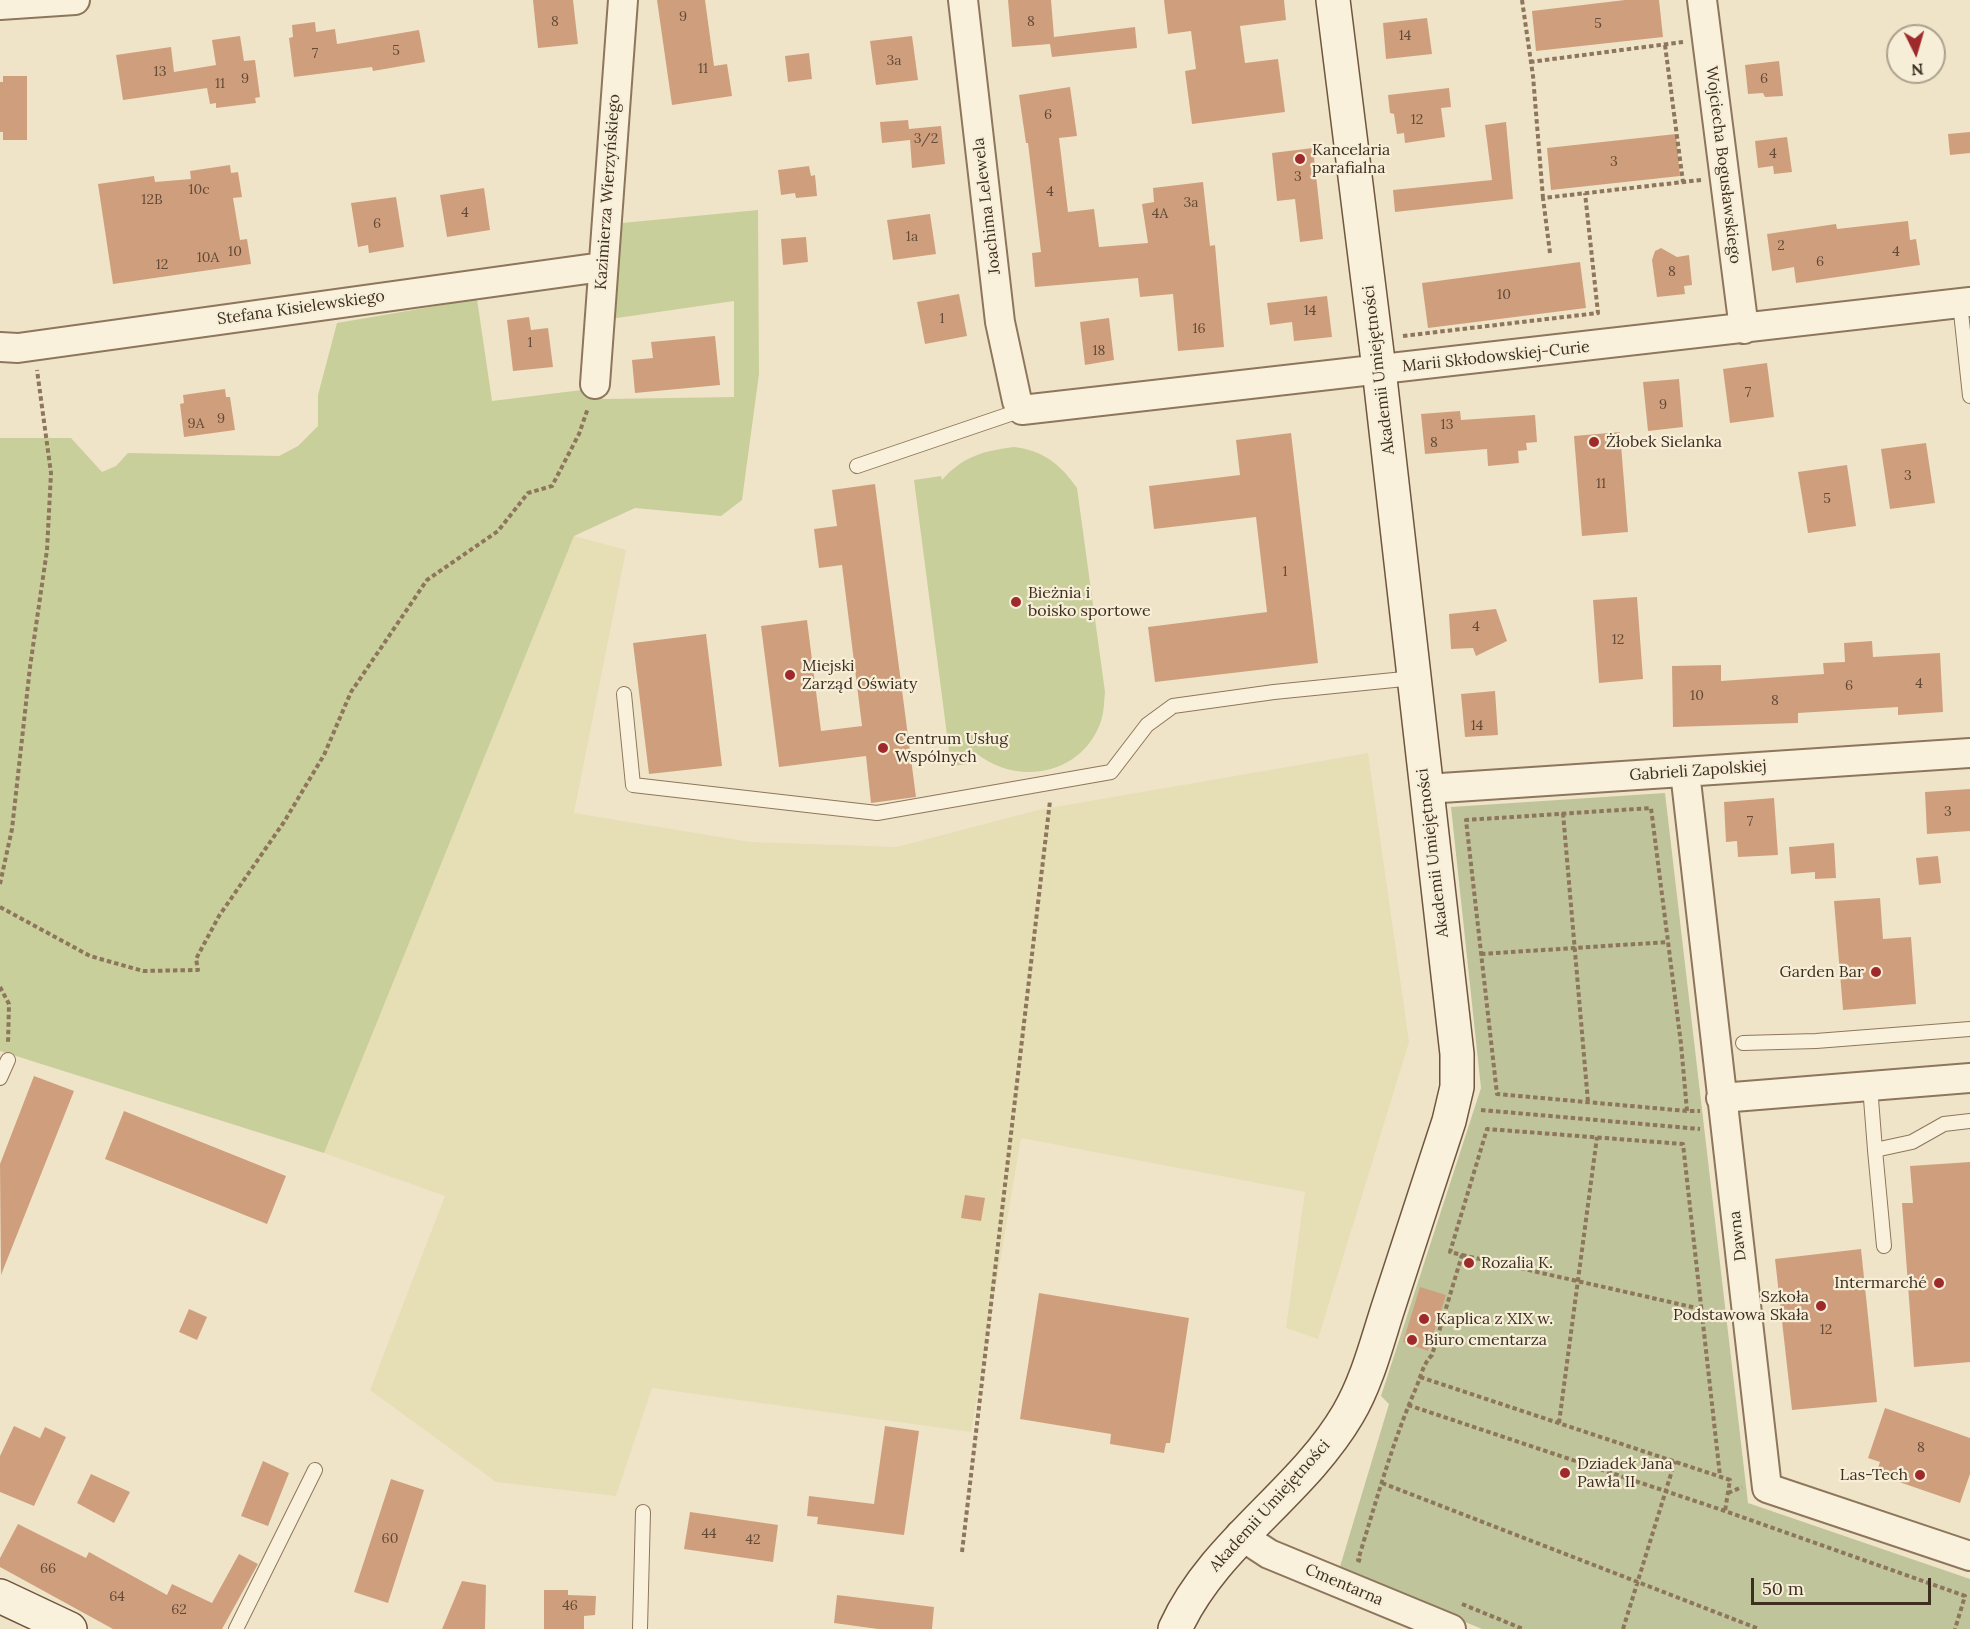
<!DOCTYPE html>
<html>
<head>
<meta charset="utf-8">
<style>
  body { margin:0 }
  #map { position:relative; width:1970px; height:1629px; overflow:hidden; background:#f0e4c8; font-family:Lora,serif }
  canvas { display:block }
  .north { position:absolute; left:1886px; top:24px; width:60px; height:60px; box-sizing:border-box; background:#f7eed8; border:2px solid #ada18e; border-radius:50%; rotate:175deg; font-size:16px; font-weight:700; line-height:24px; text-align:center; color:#3d2e20 }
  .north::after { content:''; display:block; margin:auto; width:21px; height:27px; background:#9e2a2b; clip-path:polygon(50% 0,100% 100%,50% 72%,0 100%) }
  .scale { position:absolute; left:1751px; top:1578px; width:180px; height:27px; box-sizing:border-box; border:3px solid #3d2e20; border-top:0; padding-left:8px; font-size:18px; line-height:21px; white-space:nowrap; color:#3d2e20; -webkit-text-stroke:4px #f7eed8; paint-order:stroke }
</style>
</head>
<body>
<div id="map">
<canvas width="1970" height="1629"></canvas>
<div class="north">N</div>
<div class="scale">50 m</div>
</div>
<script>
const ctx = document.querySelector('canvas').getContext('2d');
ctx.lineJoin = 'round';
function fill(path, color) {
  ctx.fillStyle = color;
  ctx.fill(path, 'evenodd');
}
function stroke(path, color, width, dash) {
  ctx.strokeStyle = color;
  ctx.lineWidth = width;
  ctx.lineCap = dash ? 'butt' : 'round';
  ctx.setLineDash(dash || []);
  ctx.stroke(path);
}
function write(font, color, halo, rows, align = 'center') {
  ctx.font = font + ' Lora,serif';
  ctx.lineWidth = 4.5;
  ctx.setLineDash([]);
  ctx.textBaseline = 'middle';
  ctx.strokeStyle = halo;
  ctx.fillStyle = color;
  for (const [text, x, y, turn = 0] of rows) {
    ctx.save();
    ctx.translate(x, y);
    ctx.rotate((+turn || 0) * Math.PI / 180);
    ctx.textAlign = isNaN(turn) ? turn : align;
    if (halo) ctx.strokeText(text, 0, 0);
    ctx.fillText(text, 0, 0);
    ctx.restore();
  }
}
fill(new Path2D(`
  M 574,536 L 626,550 L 574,813 L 750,842 L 897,847 L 1038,810 L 1368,753 L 1409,1042 L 1318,1339 L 1286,1328 L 1305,1192 L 1021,1138 L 971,1432 L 652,1388 L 616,1496 L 496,1482 L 370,1390 L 445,1196 L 324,1153 Z`), '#e6deb5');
fill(new Path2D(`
  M 758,210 L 759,374 L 742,500 L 721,516 L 635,508 L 574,536 L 324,1153 L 0,1051 L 0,438 L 71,438 L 102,472 L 116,466 L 128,453 L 279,456 L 298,446 L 318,426 L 318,395 L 337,323 L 477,299 L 492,401 L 582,390 L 604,399 L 734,397 L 734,301 L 610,319 L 622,223 Z
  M 1014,447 C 1043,450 1061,465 1077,488 L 1105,692 C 1104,703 1104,714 1100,724 C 1080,776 1016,786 976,753 L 977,763 L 951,766 L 914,480 L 941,476 L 942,480 C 963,456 984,451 1014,447 Z`), '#c9cf9b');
fill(new Path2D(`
  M 1665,793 L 1748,1503 L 1970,1579 L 1970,1629 L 1482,1629 L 1339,1570 L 1389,1404 L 1381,1396 L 1481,1088 L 1451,807 Z`), '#bfc49a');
fill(new Path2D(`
  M 533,0 L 573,0 L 578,44 L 538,48 Z
  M 657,0 L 705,0 L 714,66 L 727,64 L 732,96 L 672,105 Z
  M 1008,0 L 1051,0 L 1054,37 L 1135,27 L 1137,48 L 1052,57 L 1050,44 L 1012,47 Z
  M 1164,0 L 1284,0 L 1286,20 L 1240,26 L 1245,63 L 1278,59 L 1285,112 L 1192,124 L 1185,71 L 1196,69 L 1191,31 L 1168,34 Z
  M 1625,0 L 1659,0 L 1663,37 L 1536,51 L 1532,11 Z
  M 1427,18 L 1432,54 L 1386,59 L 1383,23 Z
  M 315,22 L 316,32 L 335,29 L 337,44 L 419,30 L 425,62 L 373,71 L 372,67 L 294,77 L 289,38 L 293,37 L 292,25 Z
  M 240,36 L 244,61 L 255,60 L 260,97 L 255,98 L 256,103 L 216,108 L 216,103 L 210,104 L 207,88 L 123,100 L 116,55 L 171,47 L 174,72 L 216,65 L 212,40 Z
  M 912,36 L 918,80 L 876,85 L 870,41 Z
  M 809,53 L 812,79 L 788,82 L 785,56 Z
  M 1779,61 L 1783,96 L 1765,97 L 1763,93 L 1748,94 L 1745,65 Z
  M 3,76 L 27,76 L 27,140 L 3,140 L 3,132 L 0,132 L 0,82 L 3,82 Z
  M 1070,87 L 1077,136 L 1059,138 L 1068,212 L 1094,209 L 1099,247 L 1148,243 L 1142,204 L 1154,202 L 1153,188 L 1203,182 L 1210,246 L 1215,245 L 1224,347 L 1178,351 L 1173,294 L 1140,297 L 1138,278 L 1035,287 L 1032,253 L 1041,252 L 1028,143 L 1026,143 L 1019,95 Z
  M 1449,88 L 1451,107 L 1441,108 L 1445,137 L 1405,143 L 1404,133 L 1397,134 L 1394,114 L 1390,113 L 1388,95 Z
  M 908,120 L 909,129 L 941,126 L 945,164 L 912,168 L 910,140 L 882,143 L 880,122 Z
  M 1506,122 L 1513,199 L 1395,212 L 1393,190 L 1492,180 L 1485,125 Z
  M 1970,132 L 1970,153 L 1950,155 L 1948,134 Z
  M 1676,134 L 1680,176 L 1551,190 L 1547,148 Z
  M 1787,137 L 1792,172 L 1774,174 L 1773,166 L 1758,168 L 1755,141 Z
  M 1313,148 L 1323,239 L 1300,242 L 1295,199 L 1277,201 L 1272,153 Z
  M 230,165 L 231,173 L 238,172 L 242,197 L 233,198 L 240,240 L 247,239 L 251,264 L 113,284 L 98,184 L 154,176 L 155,182 L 191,179 L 190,171 Z
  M 809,166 L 811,176 L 815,175 L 817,196 L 796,198 L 795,193 L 781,195 L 778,170 Z
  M 484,188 L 490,230 L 447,237 L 440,195 Z
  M 396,197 L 404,247 L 369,253 L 368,245 L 358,247 L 351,203 Z
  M 930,214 L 936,254 L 893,260 L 887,220 Z
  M 1908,221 L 1910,240 L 1916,239 L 1920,265 L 1796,283 L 1794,267 L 1772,271 L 1767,234 L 1836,224 L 1837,229 Z
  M 806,237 L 808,262 L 783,265 L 781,239 Z
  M 1661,248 L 1677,257 L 1689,255 L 1692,285 L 1684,286 L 1685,294 L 1657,297 L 1652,260 L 1655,251 Z
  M 1580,262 L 1586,308 L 1428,328 L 1422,283 Z
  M 959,294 L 967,336 L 925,344 L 917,302 Z
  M 1327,296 L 1332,337 L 1294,341 L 1292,322 L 1270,325 L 1267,303 Z
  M 529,317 L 531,330 L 548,328 L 553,367 L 513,371 L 507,320 Z
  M 1109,318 L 1114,360 L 1085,365 L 1080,322 Z
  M 715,336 L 720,385 L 635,393 L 632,360 L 653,358 L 651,342 Z
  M 1767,363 L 1774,417 L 1730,423 L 1723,369 Z
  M 1679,379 L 1683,427 L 1648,431 L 1643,382 Z
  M 225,389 L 226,397 L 230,397 L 235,430 L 184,437 L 180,404 L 184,403 L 183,395 Z
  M 1460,411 L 1461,420 L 1535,415 L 1537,442 L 1526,443 L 1527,450 L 1518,451 L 1519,463 L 1488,466 L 1487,449 L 1425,454 L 1421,414 Z
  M 1620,432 L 1628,532 L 1582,536 L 1574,436 Z
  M 1291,433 L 1318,663 L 1155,682 L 1148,627 L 1267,612 L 1256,517 L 1154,529 L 1149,486 L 1240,475 L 1236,440 Z
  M 1926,443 L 1935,503 L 1890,509 L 1881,449 Z
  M 1847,465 L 1856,526 L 1808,533 L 1798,472 Z
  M 875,484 L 916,797 L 871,803 L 866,756 L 779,767 L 761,626 L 807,620 L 821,731 L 862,726 L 842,565 L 819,568 L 814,529 L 837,526 L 832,490 Z
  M 1637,597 L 1643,679 L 1599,683 L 1593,600 Z
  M 1496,609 L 1507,641 L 1476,656 L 1473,648 L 1451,649 L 1449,614 Z
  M 706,634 L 722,766 L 649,774 L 633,643 Z
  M 1872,641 L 1873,657 L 1940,653 L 1943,712 L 1898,715 L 1898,707 L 1798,713 L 1798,723 L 1673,727 L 1672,666 L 1721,665 L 1721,681 L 1824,674 L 1823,663 L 1845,662 L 1844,643 Z
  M 1495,691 L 1498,735 L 1465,737 L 1461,694 Z
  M 1970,789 L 1970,831 L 1927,834 L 1925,792 Z
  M 1774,798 L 1778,855 L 1738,857 L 1737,841 L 1726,842 L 1724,802 Z
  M 1834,843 L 1836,878 L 1815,879 L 1815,872 L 1791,874 L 1789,847 Z
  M 1938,856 L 1941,883 L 1919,885 L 1916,858 Z
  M 1880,898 L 1883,939 L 1911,937 L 1916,1004 L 1843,1010 L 1834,901 Z
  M 34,1076 L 74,1091 L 1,1275 L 0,1164 Z
  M 124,1111 L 286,1176 L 267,1224 L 105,1159 Z
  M 1970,1162 L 1970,1362 L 1914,1367 L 1902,1203 L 1913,1203 L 1910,1166 Z
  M 965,1195 L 985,1198 L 981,1221 L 961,1218 Z
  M 1861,1249 L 1877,1402 L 1792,1410 L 1775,1259 Z
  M 1420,1287 L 1446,1295 L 1428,1351 L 1403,1342 Z
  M 1039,1293 L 1189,1318 L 1170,1443 L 1166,1443 L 1164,1453 L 1110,1444 L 1111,1434 L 1020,1419 Z
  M 189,1309 L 207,1317 L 197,1340 L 179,1332 Z
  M 1885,1408 L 1970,1438 L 1970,1474 L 1960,1503 L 1876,1474 L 1880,1462 L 1868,1458 Z
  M 14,1426 L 40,1438 L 45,1427 L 66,1437 L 34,1506 L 0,1492 L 0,1456 Z
  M 885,1426 L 919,1431 L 904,1535 L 817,1524 L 818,1517 L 807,1516 L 809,1496 L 874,1504 Z
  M 263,1461 L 289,1473 L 268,1526 L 241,1516 Z
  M 91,1474 L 130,1492 L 114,1523 L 77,1503 Z
  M 391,1479 L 424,1490 L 388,1603 L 354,1592 Z
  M 690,1512 L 778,1525 L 773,1562 L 684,1549 Z
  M 18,1524 L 86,1558 L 89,1552 L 167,1595 L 172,1584 L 212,1603 L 239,1554 L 258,1564 L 222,1629 L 113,1629 L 0,1567 L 0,1558 Z
  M 462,1581 L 486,1585 L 485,1629 L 442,1629 Z
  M 544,1590 L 568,1590 L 568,1595 L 596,1596 L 595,1615 L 584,1616 L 584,1629 L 544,1629 Z
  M 837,1595 L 934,1607 L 932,1629 L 878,1629 L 834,1623 Z`), '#cf9f7d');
const lane = new Path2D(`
  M 1960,303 L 1970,396
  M 857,466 L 1022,410
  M 624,694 L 633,785 L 877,813 L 1111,772 L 1147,725 L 1173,706 L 1274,692 L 1414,678
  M 1743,1043 L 1816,1041 L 1970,1029
  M 0,1078 L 8,1060
  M 1870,1086 L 1875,1150 L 1912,1142 L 1944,1124 L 1970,1121
  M 1875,1150 L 1884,1246
  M 236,1629 L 315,1470
  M 640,1629 L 643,1512`);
const street = new Path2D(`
  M 963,0 L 1000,322 L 1017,401 L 1022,410 L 1970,302
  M 1702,0 L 1744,329
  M 0,5 L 75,0
  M 0,347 L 18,348 L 602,267
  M 595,384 L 623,0
  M 1685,772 L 1767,1488 L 1970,1556
  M 1426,789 L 1970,753
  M 1721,1098 L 1970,1078
  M 1240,1535 L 1269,1554 L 1451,1629`);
const secondary = new Path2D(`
  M 0,1596 L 70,1629
  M 1175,1629 C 1214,1543 1301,1494 1348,1414 C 1367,1382 1377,1342 1388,1308 C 1408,1245 1429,1183 1449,1121 L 1457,1087 L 1457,1054 L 1379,369 L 1333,0`);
stroke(lane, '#8d765c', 16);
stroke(street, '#8d765c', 32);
stroke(secondary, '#6f573f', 36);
stroke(new Path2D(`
  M 1522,0 L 1533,76 L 1543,198
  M 1665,45 L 1683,182
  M 1530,62 L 1683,42
  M 1550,253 L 1543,198 L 1701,180
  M 1403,336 L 1598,313 L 1585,193
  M 1563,813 L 1588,1102
  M 0,884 L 12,829 L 30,667 L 47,550 L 51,473 L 37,370
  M 0,907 L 90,956 L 143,971 L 198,970 L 196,959 L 219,916 L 284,822 L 324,755 L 351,692 L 427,580 L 498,531 L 528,493 L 552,486 L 579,434 L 588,408
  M 1481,954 L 1668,942
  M 0,987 L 9,1004 L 8,1044
  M 1481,1110 L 1700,1129
  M 1687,1111 L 1681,1044 L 1651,808 L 1466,820 L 1497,1094 L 1687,1111 L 1700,1111
  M 1462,1255 L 1701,1309
  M 1420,1377 L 1730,1480 L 1725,1511
  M 1408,1405 L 1725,1511 L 1965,1596 L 1955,1629
  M 1559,1423 L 1597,1137
  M 1382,1483 L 1759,1629
  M 1728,1493 L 1742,1487
  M 962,1552 L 1050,801
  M 1361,1561 L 1358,1560 C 1376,1502 1392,1443 1416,1388 C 1421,1376 1423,1364 1432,1355 L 1462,1255 L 1450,1252 L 1487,1129 L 1683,1144 L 1720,1476
  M 1462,1604 L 1523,1629
  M 1623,1629 L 1675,1461`), '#8d765c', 4, [4.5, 3]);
stroke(lane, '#faf1dc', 14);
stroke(street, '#faf1dc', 28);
stroke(secondary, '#faf1dc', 33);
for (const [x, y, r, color] of [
  [1300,159,6,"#9e2a2b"],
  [1594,442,6,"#9e2a2b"],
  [1016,602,6,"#9e2a2b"],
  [790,675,6,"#9e2a2b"],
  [883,748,6,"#9e2a2b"],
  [1876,972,6,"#9e2a2b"],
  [1469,1263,6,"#9e2a2b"],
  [1939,1283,6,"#9e2a2b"],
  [1821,1306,6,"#9e2a2b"],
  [1424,1319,6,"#9e2a2b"],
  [1412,1340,6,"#9e2a2b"],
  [1565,1473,6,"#9e2a2b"],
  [1920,1475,6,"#9e2a2b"]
]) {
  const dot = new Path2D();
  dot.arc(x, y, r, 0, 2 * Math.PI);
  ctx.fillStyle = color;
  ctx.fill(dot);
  stroke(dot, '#f7eed8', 2);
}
write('14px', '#624a37', null, [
  ["9",683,17],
  ["8",555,22],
  ["8",1031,22],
  ["5",1598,24],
  ["14",1405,36],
  ["5",396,51],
  ["7",315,54],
  ["3a",894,61],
  ["11",703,69],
  ["13",160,72],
  ["9",245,79],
  ["6",1764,79],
  ["11",220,84],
  ["6",1048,115],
  ["12",1417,120],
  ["3/2",926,139],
  ["4",1773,154],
  ["3",1614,162],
  ["3",1298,177],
  ["10c",199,190],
  ["4",1050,192],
  ["12B",152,200],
  ["3a",1191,203],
  ["4",465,213],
  ["4A",1160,214],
  ["6",377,224],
  ["1a",912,237],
  ["2",1781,246],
  ["10",235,252],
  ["4",1896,252],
  ["10A",208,258],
  ["6",1820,262],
  ["12",162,265],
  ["8",1672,272],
  ["10",1504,295],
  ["14",1310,311],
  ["1",942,319],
  ["16",1199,329],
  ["1",530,343],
  ["18",1099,351],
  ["7",1748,393],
  ["9",1663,405],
  ["9",221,419],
  ["9A",196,424],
  ["13",1447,425],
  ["8",1434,443],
  ["3",1908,476],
  ["11",1601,484],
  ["5",1827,499],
  ["1",1285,572],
  ["4",1476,627],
  ["12",1618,640],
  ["4",1919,684],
  ["6",1849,686],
  ["10",1697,696],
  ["8",1775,701],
  ["14",1477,726],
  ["3",1948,812],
  ["7",1750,822],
  ["12",1826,1330],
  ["8",1921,1448],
  ["44",709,1534],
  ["60",390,1539],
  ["42",753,1540],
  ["66",48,1569],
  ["64",117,1597],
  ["46",570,1606],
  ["62",179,1610]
]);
write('16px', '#3d2e20', '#f7eed8', [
  ["Kancelaria",1312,150],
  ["parafialna",1312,168],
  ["Żłobek Sielanka",1606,442],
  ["Bieżnia i",1028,593],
  ["boisko sportowe",1028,611],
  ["Miejski",802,666],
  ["Zarząd Oświaty",802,684],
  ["Centrum Usług",895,739],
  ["Wspólnych",895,757],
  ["Garden Bar",1864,972,"right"],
  ["Rozalia K.",1481,1263],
  ["Intermarché",1927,1283,"right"],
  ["Szkoła",1809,1297,"right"],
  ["Podstawowa Skała",1809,1315,"right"],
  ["Kaplica z XIX w.",1436,1319],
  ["Biuro cmentarza",1424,1340],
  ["Dziadek Jana",1577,1464],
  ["Pawła II",1577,1482],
  ["Las-Tech",1908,1475,"right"]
], 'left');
write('16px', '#3d2e20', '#f7eed8', [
  ["Wojciecha Bogusławskiego",1723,165,83],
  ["Kazimierza Wierzyńskiego",608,192,-86],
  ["Joachima Lelewela",987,206,-97],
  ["Stefana Kisielewskiego",301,308,-8],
  ["Marii Skłodowskiej-Curie",1496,357,-6],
  ["Akademii Umiejętności",1379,370,-97],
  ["Gabrieli Zapolskiej",1698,771,-4],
  ["Akademii Umiejętności",1433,853,-97],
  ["Dawna",1738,1236,-97],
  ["Akademii Umiejętności",1270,1506,-48],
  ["Cmentarna",1344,1585,23]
]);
</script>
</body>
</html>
